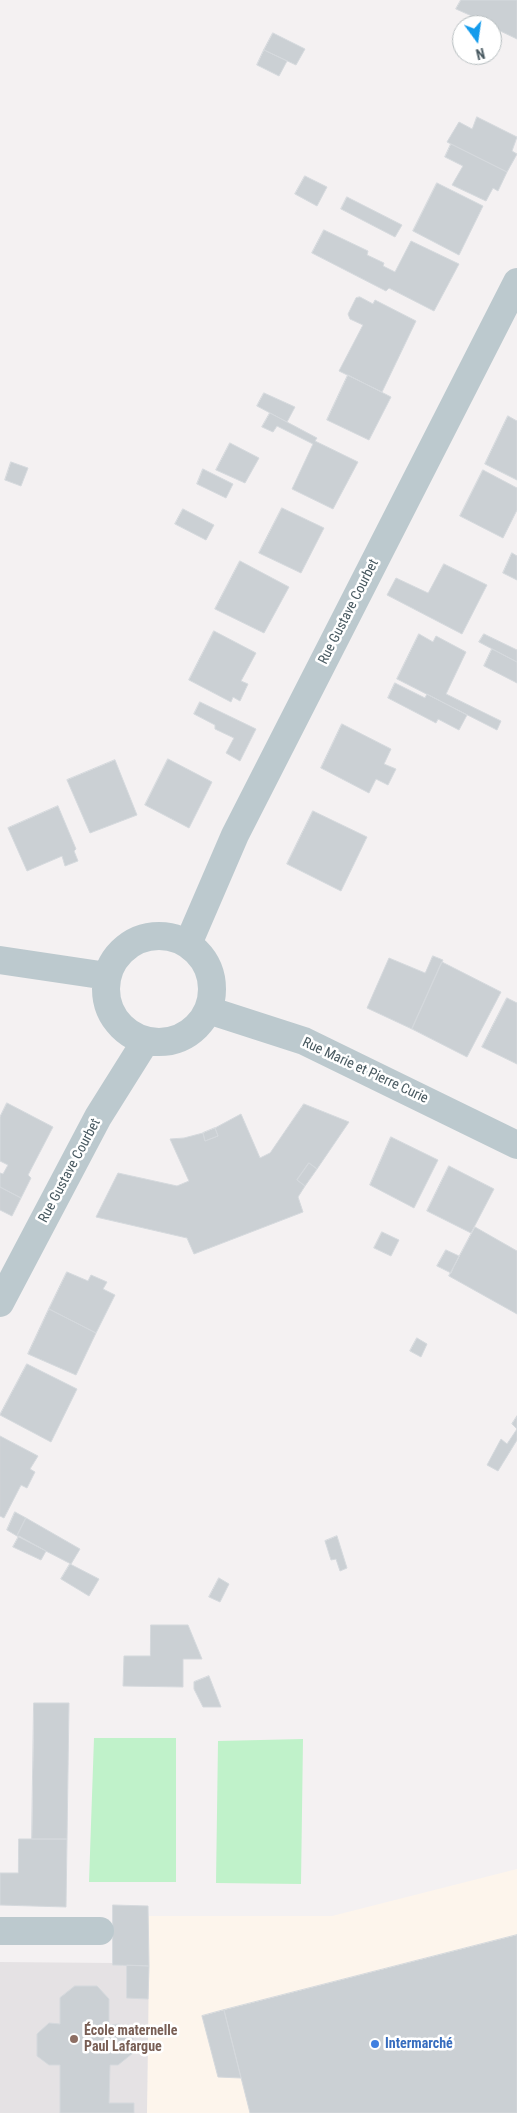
<!DOCTYPE html>
<html>
<head>
<meta charset="utf-8">
<style>
  body { margin:0 }
  #map { position:relative; width:517px; height:2113px; overflow:hidden; background:#f4f1f2; font-family:"Roboto Condensed",sans-serif }
  canvas { display:block }
  .north { position:absolute; left:452px; top:15px; width:50px; height:50px; box-sizing:border-box; background:#fff; border:1px solid #b6bdbf; border-radius:50%; rotate:166deg; font-size:14px; font-weight:700; line-height:20px; text-align:center; color:#485960 }
  .north::after { content:''; display:block; margin:auto; width:18px; height:22px; background:#139bec; clip-path:polygon(50% 0,100% 100%,50% 72%,0 100%) }
</style>
</head>
<body>
<div id="map">
<canvas width="517" height="2113"></canvas>
<div class="north">N</div>
</div>
<script>
const ctx = document.querySelector('canvas').getContext('2d');
ctx.lineJoin = 'round';
function fill(path, color) {
  ctx.fillStyle = color;
  ctx.fill(path, 'evenodd');
}
function stroke(path, color, width, dash) {
  ctx.strokeStyle = color;
  ctx.lineWidth = width;
  ctx.lineCap = dash ? 'butt' : 'round';
  ctx.setLineDash(dash || []);
  ctx.stroke(path);
}
function write(font, color, halo, rows, align = 'center') {
  ctx.font = font + ' "Roboto Condensed",sans-serif';
  ctx.lineWidth = 5;
  ctx.setLineDash([]);
  ctx.textBaseline = 'middle';
  ctx.strokeStyle = halo;
  ctx.fillStyle = color;
  for (const [text, x, y, turn = 0] of rows) {
    ctx.save();
    ctx.translate(x, y);
    ctx.rotate((+turn || 0) * Math.PI / 180);
    ctx.textAlign = isNaN(turn) ? turn : align;
    if (halo) ctx.strokeText(text, 0, 0);
    ctx.fillText(text, 0, 0);
    ctx.restore();
  }
}
fill(new Path2D(`
  M 517,1869 L 517,2113 L 147,2113 L 148,1916 L 332,1916 Z`), '#fdf5ec');
fill(new Path2D(`
  M 0,1962 L 113,1963 L 114,1965 L 149,1966 L 147,2113 L 0,2113 Z`), '#e5e2e4');
fill(new Path2D(`
  M 94,1738 L 176,1738 L 176,1882 L 89,1882 Z
  M 303,1739 L 301,1884 L 216,1883 L 218,1741 Z`), '#c0f2ca');
const building = new Path2D(`
  M 461,0 L 517,0 L 517,39 L 492,27 L 492,25 L 456,9 Z
  M 273,33 L 305,49 L 296,65 L 264,50 Z
  M 264,50 L 287,61 L 279,76 L 257,65 Z
  M 477,117 L 517,137 L 512,151 L 517,154 L 507,172 L 447,142 L 459,122 L 472,129 Z
  M 451,144 L 507,172 L 498,191 L 493,188 L 486,201 L 452,185 L 463,166 L 445,157 Z
  M 305,176 L 327,187 L 317,206 L 295,194 Z
  M 437,183 L 483,206 L 459,255 L 413,231 Z
  M 347,197 L 402,225 L 395,237 L 341,209 Z
  M 324,230 L 368,251 L 367,255 L 384,263 L 383,266 L 395,272 L 411,241 L 459,264 L 434,311 L 389,288 L 386,291 L 312,253 Z
  M 360,297 L 373,304 L 375,300 L 416,321 L 382,392 L 339,371 L 363,325 L 350,319 L 348,314 L 356,298 Z
  M 348,375 L 391,397 L 369,440 L 327,420 Z
  M 264,393 L 295,407 L 287,422 L 257,406 Z
  M 270,413 L 317,438 L 315,441 L 358,462 L 333,509 L 292,489 L 313,444 L 277,426 L 273,432 L 262,427 Z
  M 508,416 L 517,421 L 517,480 L 485,464 Z
  M 230,443 L 259,458 L 245,483 L 216,470 Z
  M 11,462 L 28,468 L 21,486 L 5,480 Z
  M 203,469 L 233,484 L 226,498 L 197,484 Z
  M 483,470 L 517,488 L 517,510 L 503,538 L 460,516 Z
  M 282,508 L 324,528 L 301,573 L 259,553 Z
  M 183,509 L 214,525 L 206,540 L 175,524 Z
  M 512,553 L 517,556 L 517,580 L 503,573 Z
  M 240,561 L 289,587 L 264,633 L 215,609 Z
  M 444,564 L 487,585 L 462,634 L 387,595 L 396,578 L 428,593 Z
  M 214,631 L 256,653 L 241,681 L 248,684 L 240,701 L 233,697 L 231,702 L 189,680 Z
  M 419,634 L 433,642 L 436,636 L 466,652 L 446,694 L 501,721 L 497,730 L 397,679 Z
  M 484,634 L 517,650 L 517,662 L 479,642 Z
  M 492,649 L 517,662 L 517,683 L 484,666 Z
  M 395,683 L 425,698 L 427,694 L 467,715 L 459,730 L 438,719 L 436,723 L 388,698 Z
  M 200,702 L 256,729 L 240,761 L 226,753 L 234,738 L 215,729 L 215,725 L 194,714 Z
  M 342,724 L 391,749 L 384,764 L 396,769 L 388,785 L 376,779 L 369,793 L 321,768 Z
  M 168,759 L 212,782 L 189,828 L 145,805 Z
  M 115,760 L 137,815 L 90,833 L 67,780 Z
  M 58,806 L 76,849 L 74,851 L 78,861 L 65,866 L 62,856 L 27,871 L 8,828 Z
  M 313,811 L 367,837 L 341,891 L 287,864 Z
  M 433,956 L 443,960 L 442,962 L 412,1029 L 367,1008 L 389,958 L 425,973 Z
  M 442,962 L 501,992 L 467,1057 L 412,1029 Z
  M 507,998 L 517,1003 L 517,1064 L 482,1047 Z
  M 7,1103 L 53,1127 L 28,1175 L 31,1178 L 21,1198 L 0,1187 L 0,1173 L 3,1174 L 8,1165 L 0,1161 L 0,1117 Z
  M 304,1104 L 349,1122 L 317,1169 L 309,1163 L 297,1180 L 305,1186 L 298,1197 L 303,1212 L 194,1254 L 187,1238 L 96,1217 L 118,1173 L 177,1186 L 189,1181 L 170,1139 L 184,1138 L 203,1133 L 205,1141 L 218,1136 L 215,1128 L 241,1114 L 260,1158 L 270,1153 Z
  M 215,1128 L 218,1136 L 205,1141 L 203,1133 Z
  M 391,1137 L 438,1160 L 414,1208 L 370,1185 Z
  M 309,1163 L 317,1169 L 305,1186 L 297,1180 Z
  M 449,1166 L 494,1189 L 471,1233 L 427,1211 Z
  M 0,1187 L 21,1198 L 12,1216 L 0,1210 Z
  M 475,1227 L 517,1251 L 517,1314 L 449,1276 Z
  M 382,1232 L 399,1240 L 391,1256 L 374,1248 Z
  M 446,1250 L 459,1256 L 451,1273 L 437,1266 Z
  M 67,1272 L 88,1281 L 91,1275 L 107,1282 L 103,1289 L 115,1295 L 96,1333 L 49,1309 Z
  M 49,1309 L 96,1333 L 76,1375 L 28,1354 Z
  M 417,1338 L 427,1344 L 421,1357 L 410,1351 Z
  M 27,1364 L 77,1389 L 51,1442 L 0,1415 Z
  M 517,1416 L 517,1440 L 498,1471 L 487,1465 L 501,1439 L 507,1444 L 517,1429 L 512,1424 Z
  M 0,1436 L 38,1456 L 30,1469 L 35,1472 L 27,1488 L 21,1485 L 4,1518 L 0,1516 Z
  M 15,1512 L 26,1518 L 17,1536 L 7,1530 Z
  M 26,1518 L 80,1549 L 71,1564 L 17,1536 Z
  M 19,1536 L 46,1551 L 41,1560 L 13,1547 Z
  M 337,1536 L 347,1568 L 340,1571 L 336,1559 L 331,1560 L 325,1541 Z
  M 70,1564 L 99,1579 L 89,1596 L 61,1579 Z
  M 219,1578 L 229,1584 L 220,1602 L 209,1597 Z
  M 151,1625 L 188,1625 L 202,1659 L 183,1659 L 183,1687 L 123,1686 L 124,1656 L 150,1656 Z
  M 209,1676 L 221,1707 L 203,1707 L 194,1689 L 194,1682 Z
  M 34,1703 L 69,1703 L 67,1839 L 32,1839 Z
  M 19,1839 L 67,1839 L 66,1907 L 0,1905 L 0,1873 L 18,1873 Z
  M 113,1905 L 148,1906 L 149,1966 L 113,1965 Z
  M 517,1935 L 517,2113 L 250,2113 L 224,2010 Z
  M 127,1965 L 149,1966 L 148,1999 L 127,1998 Z
  M 75,1986 L 97,1986 L 109,1999 L 109,2025 L 119,2024 L 133,2034 L 133,2053 L 118,2065 L 110,2065 L 109,2103 L 134,2103 L 134,2113 L 60,2113 L 60,2065 L 49,2065 L 37,2056 L 37,2034 L 49,2023 L 60,2024 L 60,1998 Z
  M 224,2010 L 241,2078 L 218,2077 L 202,2016 Z`);
fill(building, '#cbd0d4');
stroke(building, '#d5d9dd', 1);
stroke(new Path2D(`
  M 0,1931 L 100,1931`), '#bcc9ce', 28);
stroke(new Path2D(`
  M106 989a53 53 0 1 1 106 0a53 53 0 1 1-106 0Z
  M 188,944 L 235,835 L 517,282
  M 0,960 L 107,976
  M 208,1010 L 304,1041 L 517,1145
  M 0,1303 L 98,1117 L 145,1042`), '#bcc9ce', 28);
for (const [x, y, r, color] of [
  [74,2039,5,"#8d6e63"],
  [375,2044,5,"#3f7fe0"]
]) {
  const dot = new Path2D();
  dot.arc(x, y, r, 0, 2 * Math.PI);
  ctx.fillStyle = color;
  ctx.fill(dot);
  stroke(dot, '#fff', 2);
}
write('14px', '#485960', '#fff', [
  ["Rue Gustave Courbet",349,612,-63],
  ["Rue Marie et Pierre Curie",365,1071,25],
  ["Rue Gustave Courbet",70,1171,-62]
]);
write('bold 14px', '#785e54', '#fff', [
  ["École maternelle",84,2031],
  ["Paul Lafargue",84,2047]
], 'left');
write('bold 14px', '#366cbe', '#fff', [
  ["Intermarché",385,2044]
], 'left');
</script>
</body>
</html>
